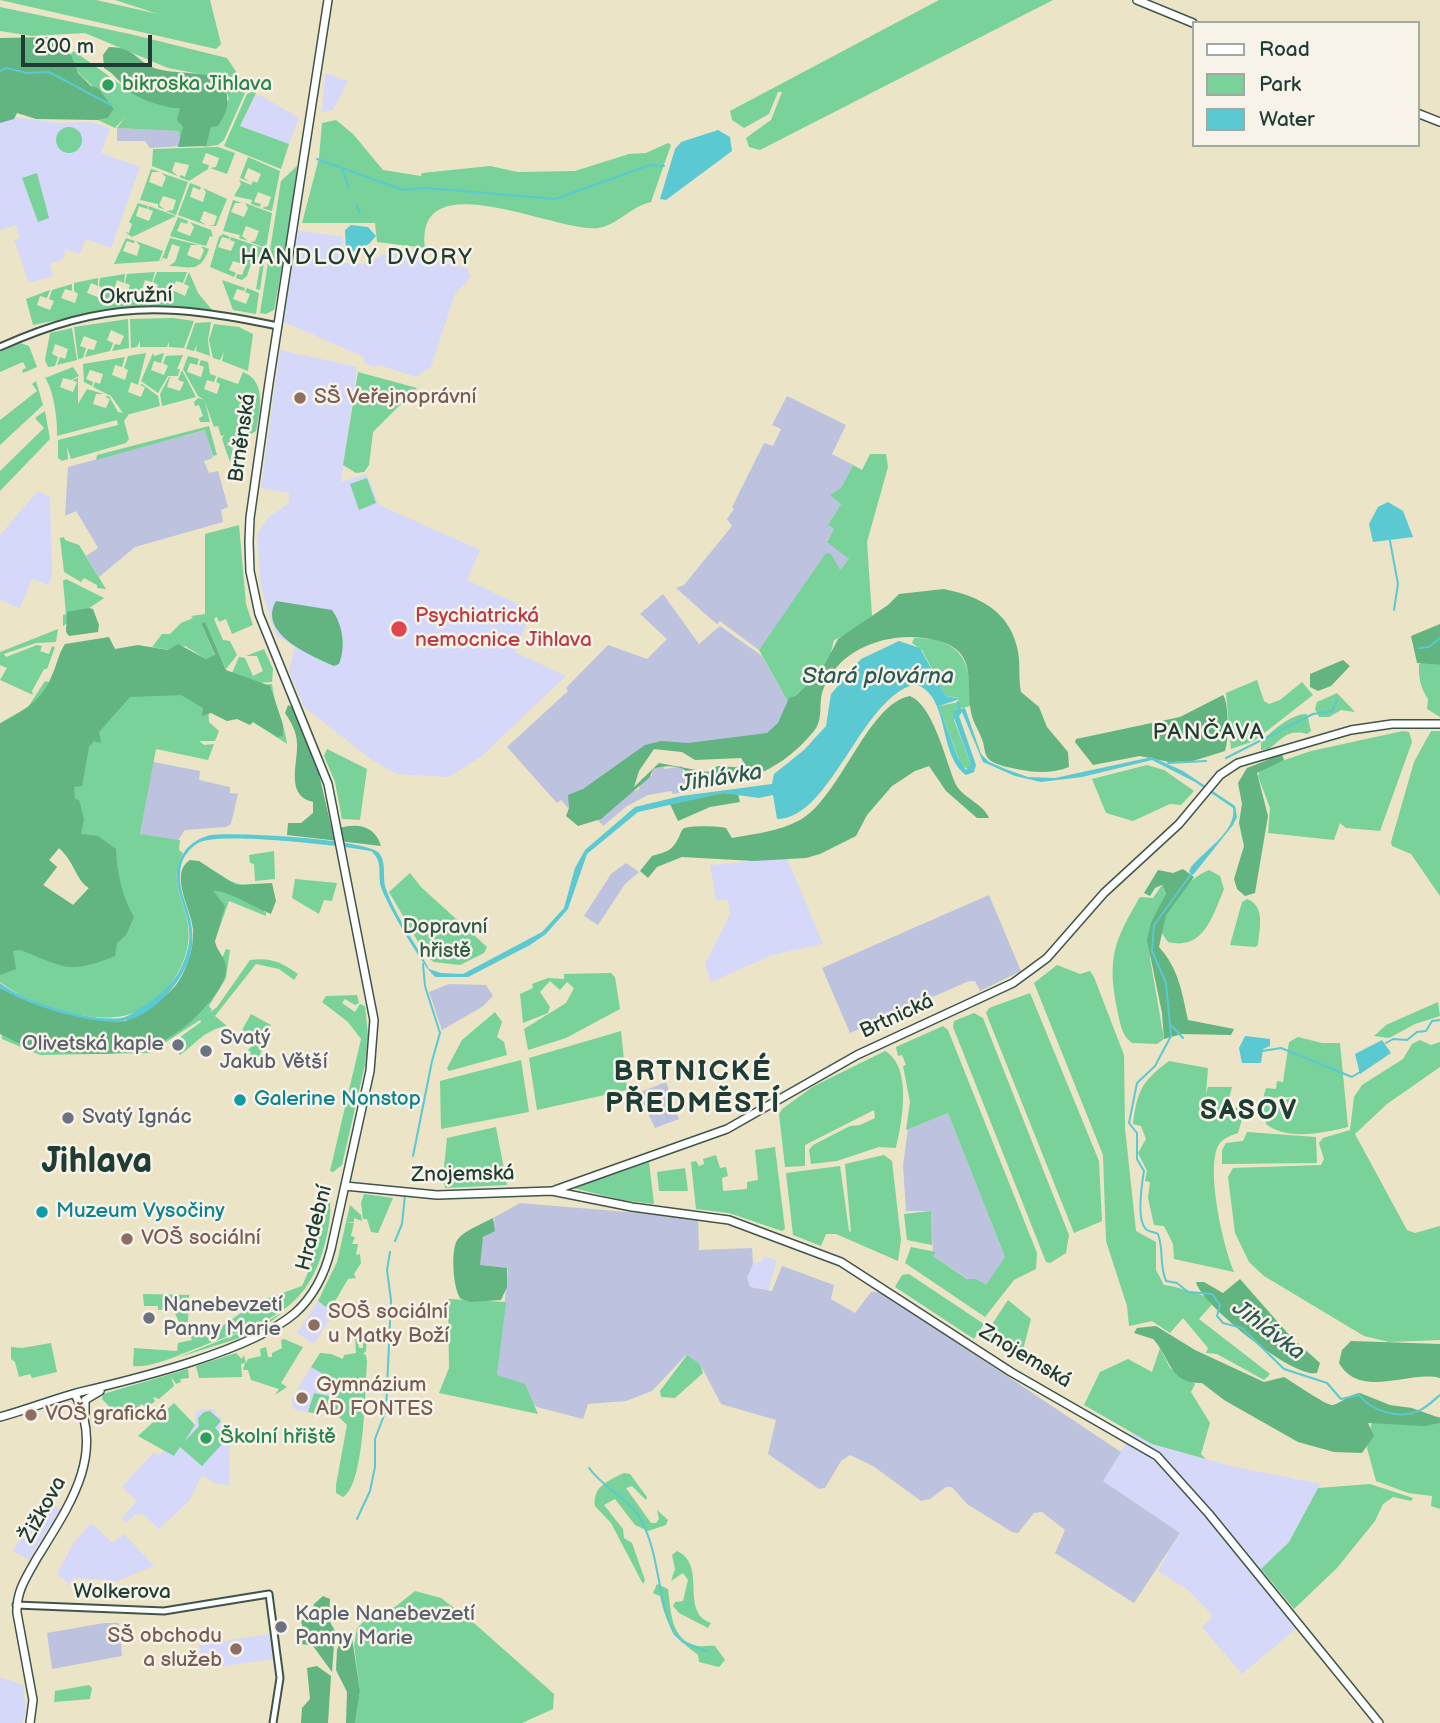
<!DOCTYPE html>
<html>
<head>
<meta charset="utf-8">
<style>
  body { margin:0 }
  #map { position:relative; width:1440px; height:1723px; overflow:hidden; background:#ebe4c7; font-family:"Balsamiq Sans",sans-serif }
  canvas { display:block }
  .legend { position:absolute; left:1192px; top:21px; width:228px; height:126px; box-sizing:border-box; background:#f7f3e8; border:2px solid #a1aaa0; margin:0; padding:9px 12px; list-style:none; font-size:21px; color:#1f3d34 }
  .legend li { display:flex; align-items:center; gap:14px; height:35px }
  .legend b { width:35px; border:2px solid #a1aaa0 }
  .scale { position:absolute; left:21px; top:35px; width:131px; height:32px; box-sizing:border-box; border:4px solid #1f3d34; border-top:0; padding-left:9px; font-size:21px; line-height:24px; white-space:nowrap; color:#1f3d34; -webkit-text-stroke:5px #f7f3e8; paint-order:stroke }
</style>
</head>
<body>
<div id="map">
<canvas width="1440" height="1723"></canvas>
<ul class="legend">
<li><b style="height:9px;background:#fff"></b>Road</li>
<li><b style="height:19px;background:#78d299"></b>Park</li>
<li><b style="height:19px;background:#5bc9d1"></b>Water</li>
</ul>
<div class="scale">200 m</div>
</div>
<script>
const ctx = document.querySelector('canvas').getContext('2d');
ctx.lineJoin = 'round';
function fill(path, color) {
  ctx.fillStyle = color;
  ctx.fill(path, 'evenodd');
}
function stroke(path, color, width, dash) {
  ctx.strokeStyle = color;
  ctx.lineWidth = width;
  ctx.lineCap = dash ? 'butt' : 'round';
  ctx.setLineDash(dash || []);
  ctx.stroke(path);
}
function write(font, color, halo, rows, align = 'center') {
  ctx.font = font + ' "Balsamiq Sans",sans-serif';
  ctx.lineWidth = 5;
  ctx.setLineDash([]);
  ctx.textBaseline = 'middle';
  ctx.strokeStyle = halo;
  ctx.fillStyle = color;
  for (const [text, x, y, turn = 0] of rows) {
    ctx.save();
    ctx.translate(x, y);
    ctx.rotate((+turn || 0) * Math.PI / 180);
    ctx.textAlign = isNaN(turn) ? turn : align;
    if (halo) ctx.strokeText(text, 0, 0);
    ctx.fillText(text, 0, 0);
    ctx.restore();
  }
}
fill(new Path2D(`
  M 325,73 L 348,81 L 333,110 L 322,112 Z
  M 255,95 L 260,95 L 299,118 L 289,144 L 240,126 Z
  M 0,115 L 58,123 L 89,122 L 110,128 L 101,153 L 140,167 L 111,248 L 86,239 L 80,254 L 65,249 L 64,259 L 50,264 L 53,276 L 29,283 L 14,240 L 20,238 L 16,225 L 0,230 Z
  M 297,230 L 343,237 L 344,263 L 364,264 L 390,251 L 467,268 L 471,277 L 455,294 L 431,367 L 416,377 L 379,365 L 374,367 L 363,362 L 364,357 L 284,322 Z
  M 280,350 L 357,367 L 341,482 L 367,474 L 379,505 L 480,550 L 467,580 L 532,611 L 515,652 L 566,676 L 482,756 L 449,777 L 396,774 L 372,760 L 304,707 L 289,671 L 295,647 L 276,635 L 261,587 L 257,535 L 268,518 L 289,503 L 289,493 L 261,488 Z
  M 38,491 L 50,497 L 52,575 L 48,585 L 32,579 L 20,608 L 0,600 L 0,535 Z
  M 787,858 L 823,944 L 772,955 L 711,982 L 705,964 L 730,914 L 728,900 L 716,900 L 710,865 Z
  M 764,1256 L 777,1261 L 768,1290 L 750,1287 L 747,1278 L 753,1264 L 762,1261 Z
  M 318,1301 L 330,1311 L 325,1318 L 329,1320 L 314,1344 L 297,1333 Z
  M 311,1367 L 335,1380 L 332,1397 L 314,1394 L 308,1412 L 294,1409 L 291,1400 Z
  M 201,1409 L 216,1409 L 215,1415 L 221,1417 L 220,1430 L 230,1432 L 229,1485 L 216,1484 L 202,1475 L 189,1501 L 159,1529 L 143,1514 L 134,1515 L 127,1523 L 122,1518 L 137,1501 L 122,1487 L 153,1453 L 160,1455 L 164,1449 L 174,1456 L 195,1425 L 196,1413 Z
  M 1133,1432 L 1152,1444 L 1231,1466 L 1320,1484 L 1289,1542 L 1261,1569 L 1303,1623 L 1242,1674 L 1202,1627 L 1213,1616 L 1188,1590 L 1158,1571 L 1180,1533 L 1102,1481 Z
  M 45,1500 L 60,1509 L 29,1560 L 13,1551 Z
  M 91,1523 L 113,1543 L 124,1534 L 156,1568 L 153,1566 L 118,1581 L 74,1578 L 69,1584 L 57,1574 L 73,1544 Z
  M 269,1634 L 273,1659 L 204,1669 L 199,1645 Z
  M 0,1677 L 23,1685 L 26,1712 L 22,1723 L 0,1723 Z`), '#d5d8f9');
fill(new Path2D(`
  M 117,128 L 179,131 L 180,146 L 150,148 L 145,141 L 117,141 Z
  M 787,396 L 846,425 L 832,454 L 853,465 L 841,488 L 841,504 L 828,525 L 834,529 L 827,541 L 850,558 L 840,570 L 812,576 L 759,650 L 720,621 L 717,624 L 712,620 L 676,588 L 684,585 L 732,526 L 727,519 L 734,509 L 732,507 L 764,443 L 773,446 L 781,429 L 772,425 Z
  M 206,430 L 213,458 L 204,461 L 209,473 L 218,471 L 228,507 L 221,510 L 223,522 L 135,547 L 99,577 L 86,556 L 98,548 L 93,539 L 76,511 L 65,516 L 68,467 Z
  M 663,594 L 699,644 L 720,626 L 762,656 L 793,711 L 775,738 L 649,750 L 568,808 L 561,800 L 557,803 L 507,747 L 568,691 L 566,688 L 608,645 L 647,659 L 667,639 L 640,614 Z
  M 153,762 L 200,771 L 199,780 L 230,787 L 230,793 L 238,794 L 231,824 L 226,827 L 185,830 L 178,840 L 140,834 Z
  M 663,766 L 664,769 L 682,766 L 683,772 L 689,774 L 693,780 L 743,772 L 745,781 L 673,794 L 671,791 L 648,795 L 627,806 L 603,826 L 598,820 L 626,795 L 639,789 L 642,778 L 652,776 L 652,769 Z
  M 626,863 L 639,872 L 625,884 L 598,925 L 584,916 L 611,874 Z
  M 989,895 L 1021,971 L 980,991 L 975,981 L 969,981 L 850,1033 L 822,968 Z
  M 449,984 L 486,985 L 493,996 L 482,1007 L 442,1030 L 429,992 Z
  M 666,1082 L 679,1119 L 655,1128 L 638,1093 Z
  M 948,1113 L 1005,1257 L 986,1286 L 968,1279 L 933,1256 L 931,1211 L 906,1211 L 903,1165 L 908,1129 Z
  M 520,1203 L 698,1218 L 699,1250 L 752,1248 L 753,1264 L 747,1278 L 750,1287 L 772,1291 L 782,1266 L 834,1285 L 831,1299 L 855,1313 L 871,1292 L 881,1292 L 1121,1452 L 1103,1481 L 1180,1533 L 1134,1603 L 1055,1553 L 1065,1530 L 1042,1512 L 1034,1513 L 1018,1533 L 1012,1532 L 967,1504 L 952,1487 L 946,1487 L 930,1499 L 921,1501 L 873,1466 L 850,1455 L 841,1461 L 825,1488 L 819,1489 L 768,1454 L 776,1420 L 721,1404 L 700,1364 L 686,1355 L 652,1391 L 626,1401 L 588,1404 L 583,1419 L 537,1407 L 497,1375 L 508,1270 L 480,1266 L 480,1263 L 481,1242 L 495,1220 L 493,1218 Z
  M 104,1623 L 119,1623 L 122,1656 L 52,1669 L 47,1633 Z`), '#bdc3de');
fill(new Path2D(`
  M 0,0 L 96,0 L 158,14 L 115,0 L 210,0 L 221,44 L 216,49 Z
  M 939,0 L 1053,0 L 760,150 L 749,147 L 746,138 L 771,120 L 782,92 L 778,92 L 769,114 L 744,128 L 732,120 L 730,111 Z
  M 0,7 L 130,34 L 227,58 L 243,82 L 168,68 L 85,33 L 32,36 L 0,31 Z
  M 74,51 L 131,92 L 180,107 L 183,127 L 180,145 L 179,131 L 117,128 L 125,117 L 115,128 L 98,120 L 108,118 L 114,109 C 99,90 80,77 66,58 Z
  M 223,81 L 245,93 L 224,140 L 218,145 L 204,147 L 211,127 L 229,99 Z
  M 252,92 L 256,93 L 240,126 L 289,144 L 281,169 L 224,146 L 247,94 Z
  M 336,120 L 353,134 L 383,170 L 421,176 L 422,173 L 490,166 L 518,172 L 575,171 L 629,154 L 646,153 L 668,143 L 671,145 L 651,202 C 631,206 618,225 598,228 C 556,233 414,160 425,248 L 377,242 L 375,223 L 302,223 L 319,158 L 322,123 Z
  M56 140a13 13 0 1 1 26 0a13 13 0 1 1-26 0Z
  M 218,147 L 235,153 L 227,174 L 210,168 L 216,167 L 219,158 L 206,153 L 202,163 L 209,165 L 208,169 L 189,181 L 179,177 L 181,175 L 185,177 L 189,165 L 175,162 L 172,171 L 178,176 L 152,166 L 153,149 Z
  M 248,157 L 280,171 L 272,211 L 262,208 L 268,206 L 271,197 L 258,192 L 254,202 L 261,204 L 260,207 L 251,204 L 252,200 L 234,196 L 241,184 L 239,180 L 251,185 L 253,181 L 257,183 L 261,174 L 248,168 L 244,178 L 250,182 L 240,178 Z
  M 297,166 L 293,208 L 274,310 L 266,314 L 260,313 L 281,181 Z
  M 151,169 L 160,172 L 152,172 L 149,182 L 162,187 L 166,177 L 161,173 L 188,182 L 176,215 L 166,211 L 173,210 L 176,200 L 163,196 L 159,205 L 165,210 L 158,207 L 158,204 L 140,200 Z
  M 37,173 L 49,218 L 38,222 L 22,178 Z
  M 190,183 L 201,187 L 200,190 L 193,187 L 190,197 L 203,202 L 206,192 L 203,188 L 227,199 L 216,226 L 208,226 L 214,225 L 217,216 L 204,211 L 200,221 L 206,225 L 178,215 Z
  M 233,200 L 242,203 L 235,203 L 231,212 L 244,217 L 248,208 L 245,203 L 272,213 L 266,248 L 250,242 L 255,241 L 259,231 L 246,226 L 242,236 L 248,241 L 239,238 L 240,235 L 223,231 Z
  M 138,203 L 148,206 L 147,209 L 139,206 L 136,216 L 149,221 L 153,211 L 148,209 L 149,206 L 176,216 L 132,237 L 125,232 L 129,233 L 132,224 L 129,222 Z
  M 178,217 L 188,221 L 187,224 L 181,222 L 177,231 L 190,236 L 194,227 L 190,222 L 211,230 L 213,237 L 210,236 L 206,246 L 170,236 Z
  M 223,234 L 230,237 L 229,239 L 222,237 L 218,247 L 231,251 L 235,242 L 230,240 L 231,237 L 266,249 L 260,290 L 256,289 L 261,260 L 252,261 L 247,276 L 242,280 L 236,278 L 237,274 L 242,275 L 246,265 L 233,261 L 229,270 L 236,273 L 234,277 L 210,267 L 219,237 Z
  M 126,238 L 135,241 L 134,243 L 127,241 L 123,251 L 137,256 L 140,246 L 136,241 L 163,251 L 159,261 L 114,264 Z
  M 170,238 L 199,245 L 191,245 L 187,255 L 200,260 L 204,250 L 201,246 L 209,249 C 200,273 192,267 169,266 L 175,262 L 180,247 L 172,244 L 167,259 L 163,258 L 160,264 Z
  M 155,272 L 152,282 L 145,280 L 142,289 L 155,294 L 158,285 L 153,282 L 157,272 L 187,272 L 183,283 L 176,281 L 172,290 L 185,296 L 189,286 L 184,284 L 189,272 L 198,293 L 213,311 L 167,306 L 121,307 L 33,325 L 26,299 L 50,290 L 47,298 L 40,296 L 37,305 L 50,310 L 54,301 L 49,299 L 52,290 L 72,284 L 72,291 L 65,289 L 61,298 L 75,303 L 78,294 L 74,291 L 74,283 L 98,278 L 98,286 L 91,283 L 87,293 L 100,298 L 104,289 L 99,286 L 100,278 L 125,274 L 124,283 L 117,280 L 114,290 L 127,295 L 130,285 L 125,283 L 127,274 Z
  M 222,280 L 245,288 L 244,291 L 237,289 L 233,299 L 246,304 L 250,294 L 245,292 L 247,288 L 259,293 L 256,314 L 233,310 Z
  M 173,318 L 194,321 L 184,348 L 169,347 L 169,342 L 167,347 L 140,347 L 140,341 L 137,347 L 131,348 L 130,319 Z
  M 128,319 L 129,348 L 112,351 L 115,344 L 120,345 L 124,336 L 111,330 L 107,340 L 113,343 L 110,351 L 85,357 L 88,349 L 94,350 L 97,341 L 84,336 L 80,346 L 86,348 L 83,358 L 78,359 L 74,327 Z
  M 211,322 L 208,340 L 210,356 L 196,351 L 197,345 L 194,351 L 186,349 L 195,323 Z
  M 214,324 L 239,327 L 253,334 L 248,371 L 222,361 L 224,352 L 220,360 L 213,358 L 209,340 Z
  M 72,328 L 77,360 L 57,365 L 60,357 L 65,359 L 68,349 L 55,344 L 52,354 L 58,357 L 55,366 L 48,367 L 45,360 L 50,333 Z
  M 20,343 L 29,346 L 37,367 L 23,373 L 22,370 L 26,368 L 23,362 L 0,372 L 0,352 Z
  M 146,353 L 138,385 L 131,382 L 128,392 L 141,397 L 145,387 L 140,385 L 142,384 L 158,396 L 160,406 L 130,414 L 123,413 L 111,396 L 93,387 L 95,382 L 100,384 L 103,374 L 90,370 L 86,379 L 93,382 L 92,386 L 84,382 L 83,364 L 125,357 L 122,367 L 115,365 L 112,375 L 125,380 L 128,370 L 124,368 L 128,356 Z
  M 153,353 L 154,356 L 164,353 L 161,363 L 154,361 L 151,370 L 164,375 L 168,366 L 163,363 L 166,356 L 183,355 L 177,369 L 180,369 L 178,376 L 168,376 L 158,393 L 141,381 Z
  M 188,356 L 199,359 L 197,365 L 190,363 L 187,372 L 201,377 L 204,367 L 199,365 L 201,360 L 208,362 L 210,374 L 216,376 L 214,382 L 207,380 L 204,389 L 217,394 L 220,384 L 216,382 L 218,377 L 238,384 L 243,372 C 267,381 260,411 256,431 L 239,441 L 232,436 L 237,442 L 228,442 L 227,445 L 233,447 L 230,462 L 222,439 L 224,435 L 221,436 L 218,426 L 214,427 L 205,402 L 210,422 L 200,422 L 199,418 L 203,416 L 199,405 L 195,406 L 194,402 L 198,398 L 204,400 L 198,396 L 183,369 Z
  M 73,367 L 79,376 L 71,380 L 63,378 L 60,387 L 73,392 L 77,382 L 72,380 L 78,378 L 78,404 L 87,389 L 104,394 L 96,394 L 93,404 L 106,408 L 110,399 L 105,397 L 109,396 L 118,412 L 129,414 L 124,421 L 129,439 L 126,443 L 71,459 L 67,447 L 68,459 L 62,461 L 58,458 L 58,440 L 118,425 L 117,420 L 57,436 C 58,419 53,388 45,378 Z
  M 182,370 L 196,397 L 162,406 L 160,394 L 169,377 L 177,378 L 170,377 L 167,387 L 180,391 L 184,382 L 178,380 Z
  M 358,372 L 417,388 L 373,432 L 369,465 L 364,472 L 356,473 L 343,465 Z
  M 36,381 L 43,405 L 0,445 L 0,420 L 37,391 L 32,384 Z
  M 45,411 L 50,439 L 0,491 L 0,471 L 44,428 L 35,418 Z
  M 209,426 L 217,455 L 213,456 L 205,430 L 96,460 L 97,455 Z
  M 870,454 L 886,454 L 888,467 L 867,542 L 872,616 L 852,632 L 834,640 L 830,657 L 793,711 L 759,650 L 826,553 L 831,554 L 840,570 L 849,559 L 827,542 L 834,529 L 828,525 L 841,504 L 830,495 L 841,488 L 853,465 L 862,470 Z
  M 367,478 L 376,503 L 359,510 L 350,484 Z
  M 239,525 L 246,604 L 253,625 L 232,634 L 226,619 L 219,622 L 217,617 L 214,619 L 223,640 L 230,641 L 237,655 L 226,669 L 204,622 L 201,623 L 215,656 L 206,659 L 185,646 L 169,650 L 152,647 L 162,634 L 170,634 L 181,623 L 193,618 L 191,616 L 205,614 L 205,534 Z
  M 64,537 L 65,540 L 79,545 L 106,589 L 97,588 L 97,585 L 84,578 L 81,582 L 64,572 L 60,538 Z
  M 66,579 L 104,598 L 63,626 L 63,615 L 66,614 L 63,581 Z
  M 58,629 L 56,642 L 36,643 L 4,654 L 6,657 L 37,645 L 42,646 L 40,651 L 49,654 L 52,646 L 55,647 L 47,669 L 44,669 L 32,691 L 33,695 L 0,680 L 7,668 L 0,665 L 0,652 Z
  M 914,638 C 962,638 972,662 970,706 L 956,710 L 954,720 L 971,765 L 969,770 L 961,765 L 939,706 L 959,702 L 958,698 L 946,696 L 922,650 L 912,643 Z
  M 264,649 L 273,669 L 272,682 L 257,683 L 232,673 L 239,657 L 245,658 L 253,676 L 263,671 L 257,656 L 246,656 Z
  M 62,652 L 257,685 L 272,684 C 274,705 285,723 287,744 L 239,713 L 208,704 L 209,722 L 219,731 L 215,741 L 199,741 L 204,745 L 214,744 L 208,760 L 156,749 L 140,834 L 180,840 L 179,850 L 183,853 C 164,886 194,909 188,944 C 183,976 156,1009 123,1016 C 85,1023 29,1004 0,982 L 0,723 L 28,707 L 45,681 L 49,682 ZM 59,848 C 74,860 76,881 89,888 L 73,905 L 43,885 L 57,867 L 49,860 Z
  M 1422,663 L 1440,665 L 1440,717 L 1427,709 L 1428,699 C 1421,689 1418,677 1419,664 Z
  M 1257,680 L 1264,701 L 1269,704 L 1280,700 L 1302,682 L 1313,695 L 1254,741 L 1231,749 L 1226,693 Z
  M 1337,693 L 1355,712 L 1341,710 L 1329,717 L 1319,717 L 1315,709 L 1317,702 Z
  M 1307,714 L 1311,731 L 1307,734 C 1288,729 1283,738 1269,749 L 1261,750 L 1261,743 C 1269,732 1293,713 1307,714 Z
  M 1403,731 L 1409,732 L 1412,742 L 1380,831 L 1346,828 L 1340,823 L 1334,840 L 1268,833 L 1270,808 L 1258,776 L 1261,768 L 1311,751 Z
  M 1431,731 L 1440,731 L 1440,896 L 1411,854 L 1392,846 L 1391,842 L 1414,762 Z
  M 327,749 L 367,769 L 360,820 L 342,819 L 335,782 L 324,756 Z
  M 1147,765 L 1164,770 L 1194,791 L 1181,805 L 1170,804 L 1133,821 L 1106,813 L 1092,779 Z
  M 274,851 L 275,879 L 255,881 L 254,864 L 250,863 L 249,855 Z
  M 1209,870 L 1220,876 L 1224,889 C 1213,915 1204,951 1168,942 L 1161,932 C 1164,908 1186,879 1209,870 Z
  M 410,873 L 421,887 L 487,947 L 484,953 L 460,965 L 434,962 L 427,957 L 389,892 Z
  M 216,876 L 242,885 L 241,890 L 266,913 L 266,916 L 229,901 L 211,952 L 222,958 L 226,949 L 230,950 L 226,978 L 209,1006 L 212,1010 L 208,1014 L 217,1007 L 250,960 C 270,957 282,962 298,974 L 294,980 L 279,969 L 256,964 L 215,1016 L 227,1026 C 204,1030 198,1042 180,1055 L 177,1051 L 183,1045 L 180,1041 L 174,1046 L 172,1043 L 201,1022 L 200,1020 L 149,1053 L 40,1055 L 2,1039 L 0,991 L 67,1015 L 127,1022 L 178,990 Z
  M 295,879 L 337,883 L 332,901 L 324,900 L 319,914 L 292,898 Z
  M 1162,885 L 1166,895 L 1151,922 L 1150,958 L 1164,1039 L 1157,1044 L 1132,1043 C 1121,1035 1120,1022 1117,1009 C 1107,958 1114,941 1140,897 L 1153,898 Z
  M 1247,899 C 1266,906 1259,929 1258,945 L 1255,947 L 1230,945 L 1242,902 Z
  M 1057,965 L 1080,974 L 1090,971 L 1094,977 L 1124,1055 L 1125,1128 L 1136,1231 L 1156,1242 L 1156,1270 L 1164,1285 C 1175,1286 1205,1295 1215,1301 L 1199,1319 L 1270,1374 L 1264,1380 L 1217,1354 L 1206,1353 L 1208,1348 L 1183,1318 L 1170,1333 L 1152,1321 L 1129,1326 L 1127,1306 L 1106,1241 L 1103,1155 L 1034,983 Z
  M 611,973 L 615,977 L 620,1009 L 566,1038 L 528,1050 L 524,1029 L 566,1003 L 574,988 L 567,982 L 560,990 L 550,981 L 540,992 L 550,1007 L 548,1013 L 523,1023 L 520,994 L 533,988 L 532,984 L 548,978 L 564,979 L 564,974 Z
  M 1030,993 L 1099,1161 L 1102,1221 L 1074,1233 L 986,1013 L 989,1008 Z
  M 357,995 L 359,1003 L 355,1005 L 345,999 L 342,1003 L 355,1012 L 360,1004 L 365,1006 L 368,1036 L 365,1065 L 342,1165 L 333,1172 L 330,1171 L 361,1039 L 348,1022 L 322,1002 L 326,996 Z
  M 1438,1002 L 1440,1016 L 1415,1024 L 1389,1038 L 1374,1036 L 1386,1025 Z
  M 495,1012 L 502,1022 L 497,1037 L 504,1042 L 507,1055 L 449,1071 L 447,1068 L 462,1040 Z
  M 974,1013 L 983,1018 L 1069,1235 L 1066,1253 L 1050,1263 L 1046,1262 L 953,1027 L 954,1021 Z
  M 251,1014 L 271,1025 L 267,1032 L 271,1034 L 260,1054 L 264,1056 L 258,1067 L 247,1062 L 244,1071 L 240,1068 L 243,1059 L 248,1060 L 251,1052 L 248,1050 L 252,1046 L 243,1044 L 245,1031 L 242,1030 Z
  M 943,1026 L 948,1030 L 1037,1253 L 1036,1269 L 1014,1280 L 985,1317 L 905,1263 L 911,1247 L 936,1252 L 933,1256 L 967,1279 L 976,1279 L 986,1285 L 1005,1257 L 948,1113 L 906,1130 L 910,1102 L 903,1066 L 906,1065 L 902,1055 L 898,1056 L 896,1047 Z
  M 621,1031 L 627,1090 L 537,1110 L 529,1058 Z
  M 1298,1037 L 1322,1043 L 1340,1043 L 1348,1127 C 1324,1133 1287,1141 1266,1124 L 1262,1103 L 1274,1104 L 1294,1097 L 1263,1098 L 1266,1088 L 1276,1089 L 1277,1081 L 1283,1082 L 1289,1042 Z
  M 1420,1040 L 1431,1045 L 1440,1042 L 1440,1067 L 1387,1104 L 1355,1134 L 1407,1230 L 1415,1233 L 1440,1226 L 1440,1340 L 1389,1342 L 1364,1336 L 1264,1276 L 1249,1262 L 1235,1233 L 1228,1177 L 1233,1168 L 1321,1165 L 1324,1159 L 1319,1143 L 1323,1138 L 1350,1130 L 1354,1097 L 1362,1085 L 1403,1059 L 1412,1044 Z
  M 885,1051 C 913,1067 902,1123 896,1148 L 879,1147 L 837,1161 L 811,1164 L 809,1150 L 813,1145 L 850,1126 L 860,1125 L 875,1118 L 874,1110 L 805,1145 L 805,1166 L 785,1167 L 779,1114 L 782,1109 L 814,1086 Z
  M 521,1060 L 529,1112 L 441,1129 L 440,1081 Z
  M 1169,1061 L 1208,1068 L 1206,1094 L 1208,1087 L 1232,1087 L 1227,1107 L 1241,1108 L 1243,1116 L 1238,1133 C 1229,1136 1221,1139 1217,1148 C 1207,1175 1223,1246 1234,1272 L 1174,1259 L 1173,1244 L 1164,1226 L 1154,1225 L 1148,1198 L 1150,1182 L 1145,1181 L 1147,1171 L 1138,1153 L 1146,1139 L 1141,1126 L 1133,1124 C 1137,1091 1142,1081 1169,1061 Z
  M 496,1127 L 507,1185 L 445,1188 L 443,1177 L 447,1138 Z
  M 1247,1132 L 1316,1137 L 1317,1163 L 1222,1164 L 1222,1150 L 1226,1143 L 1243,1141 Z
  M 775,1147 L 785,1229 L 782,1231 L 729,1213 L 696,1209 L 691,1162 L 696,1161 L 699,1166 L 704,1164 L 703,1159 L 716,1155 L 720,1168 L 726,1167 L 728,1176 L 722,1178 L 723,1191 L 747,1189 L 747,1182 L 758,1180 L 755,1150 Z
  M 884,1155 L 892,1161 L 901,1240 L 898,1261 L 836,1234 L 826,1234 L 821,1246 L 793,1235 L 786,1173 L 840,1166 L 849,1231 L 851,1232 L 845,1164 Z
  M 649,1162 L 654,1204 L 622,1200 L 573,1188 Z
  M 685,1168 L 688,1191 L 659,1191 L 657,1172 Z
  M 327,1190 C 333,1204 330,1221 326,1239 C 308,1315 265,1321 200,1347 C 180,1354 154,1368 133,1366 L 134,1348 L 177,1351 L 178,1343 L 192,1340 L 186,1326 L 198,1325 L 201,1336 L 221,1327 L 255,1303 L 302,1286 L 310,1268 Z
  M 364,1194 L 393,1198 L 378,1233 L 371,1232 L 367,1219 L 363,1219 L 361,1203 Z
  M 350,1205 L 361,1215 L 362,1221 L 354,1218 L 354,1222 L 346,1223 L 354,1223 L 351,1236 L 355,1237 L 352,1244 L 358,1244 L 356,1255 L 360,1254 L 361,1263 L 354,1274 L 356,1278 L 348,1279 L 330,1310 L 318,1301 L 337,1262 Z
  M 931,1211 L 932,1245 L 907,1240 L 904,1214 Z
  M 909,1274 L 984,1324 L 974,1339 L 895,1287 L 902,1275 Z
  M 143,1294 L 189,1295 L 188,1322 L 179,1322 L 173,1309 L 158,1310 L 158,1306 L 144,1306 Z
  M 448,1299 L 506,1302 L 497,1375 L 525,1384 L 538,1414 L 439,1393 L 449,1368 Z
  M 1008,1300 L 1031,1319 L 1020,1361 L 983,1338 Z
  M 286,1310 L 261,1329 L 240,1338 L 83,1387 L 179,1357 L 266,1322 Z
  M 355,1336 L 363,1336 L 358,1338 L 359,1348 L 363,1348 L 363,1339 L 367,1338 L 366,1351 L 363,1354 L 366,1355 L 367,1362 C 365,1387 365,1485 343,1497 L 336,1493 L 336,1485 L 347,1425 L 337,1415 L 327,1416 L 328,1407 L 318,1405 L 317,1414 L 308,1412 L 314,1393 L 329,1396 L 329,1401 L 332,1401 L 335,1381 L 311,1367 L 320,1353 L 331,1354 L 343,1359 L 344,1355 L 356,1353 Z
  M 284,1339 L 303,1347 L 281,1383 L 287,1387 L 275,1395 L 279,1389 L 251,1380 L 248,1370 L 243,1370 L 245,1363 L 241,1364 L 242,1377 L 199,1378 L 196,1366 L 236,1353 L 242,1359 L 244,1355 L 246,1363 L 248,1359 L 261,1356 L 260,1349 L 266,1347 L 268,1357 L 272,1357 L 272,1353 L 282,1348 L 281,1340 Z
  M 51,1343 L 57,1372 L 32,1378 L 30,1374 L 19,1377 L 15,1362 L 11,1359 L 11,1347 L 22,1348 Z
  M 1160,1348 L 1170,1368 L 1195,1384 L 1191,1392 L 1210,1423 L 1201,1454 L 1206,1459 L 1152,1444 L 1084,1405 L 1100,1372 L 1128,1359 L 1152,1372 Z
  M 687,1355 L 700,1364 L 703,1373 L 675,1398 L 661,1397 L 660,1391 Z
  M 188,1369 L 189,1378 L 180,1379 L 181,1382 L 176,1384 L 171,1377 L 174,1386 L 159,1399 L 153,1397 L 155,1401 L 147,1408 L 141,1404 L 135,1415 L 132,1412 L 126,1419 L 124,1416 L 121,1419 L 102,1399 L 103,1394 Z
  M 174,1403 L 195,1425 L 184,1442 L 199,1426 L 198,1418 L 204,1412 L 210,1411 L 221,1421 L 215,1428 L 223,1436 L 223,1443 L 202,1466 L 180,1447 L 174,1456 L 138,1436 Z
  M 1440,1417 L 1440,1509 L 1431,1506 L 1432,1496 L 1408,1493 L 1376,1481 L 1367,1448 L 1372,1421 L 1404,1424 Z
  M 624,1473 L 630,1474 L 647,1497 L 646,1500 L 632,1486 L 626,1488 L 651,1523 L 656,1523 L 659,1519 L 657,1510 L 668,1520 L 666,1525 L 648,1531 L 635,1525 L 615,1499 L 604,1505 L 623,1529 L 624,1538 L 632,1543 L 645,1580 L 643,1584 L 611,1523 L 595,1506 C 592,1486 610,1480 624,1473 Z
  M 1370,1484 L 1413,1498 L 1411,1501 L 1393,1497 L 1383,1504 L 1375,1521 L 1337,1568 L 1294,1609 L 1261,1569 L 1289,1542 L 1318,1488 Z
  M 677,1551 C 708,1565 679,1612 711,1623 L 708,1628 L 679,1613 L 673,1606 L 675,1602 L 683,1601 L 688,1580 L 683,1573 L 671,1581 L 675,1569 L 672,1555 Z
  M 657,1584 L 668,1589 C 671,1610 670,1641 698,1646 C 704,1647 708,1645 715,1646 L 725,1660 L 719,1667 L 699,1662 L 698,1655 C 675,1638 666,1624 660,1596 L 653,1593 Z
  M 415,1591 L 441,1598 L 475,1624 L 554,1694 L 553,1709 L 522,1723 L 355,1723 L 360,1691 L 354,1646 L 357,1628 L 372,1614 L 395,1607 Z
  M 89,1685 L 92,1688 L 90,1699 L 54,1702 L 55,1691 Z`), '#78d299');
fill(new Path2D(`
  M 51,37 L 71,55 L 78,73 L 91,86 L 98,88 L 114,109 L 108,118 L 98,120 L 36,119 L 17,113 L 14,119 L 0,123 L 0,38 Z
  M 109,47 C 137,47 137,64 158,69 C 179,75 204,70 223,81 C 230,101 229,109 218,126 L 211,127 L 206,146 L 178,147 L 183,127 L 177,120 L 180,108 C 167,109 138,99 128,90 C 119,82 116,75 104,68 L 103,55 Z
  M 944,589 C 978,596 1008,610 1017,647 C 1021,662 1018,677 1021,692 L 1039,707 L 1047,727 L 1068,752 L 1069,767 C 1055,773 1036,773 1022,770 C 1012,768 999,766 991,761 C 984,756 985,749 983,742 C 980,732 973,723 971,712 C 966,687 977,655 945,643 C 902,627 840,643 823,690 C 818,703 824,719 814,731 C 796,753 772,771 746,778 L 743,772 L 693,779 C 686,765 668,764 653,769 L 650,777 L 601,819 L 578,826 L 566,816 L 569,808 L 568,795 L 583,789 L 645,745 L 661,741 L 688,743 L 767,733 L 778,723 L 789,698 L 796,696 L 812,680 L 825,664 L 838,639 L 888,605 L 899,594 ZM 654,749 L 682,752 L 695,760 L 741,758 L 747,768 L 718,766 L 707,772 L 659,763 L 634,787 L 639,771 Z
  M 276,601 L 332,610 C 343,625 346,647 339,664 L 334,666 C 312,656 257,634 276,601 Z
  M 89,608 L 93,609 L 99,625 L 98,632 L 69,636 L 66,632 L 67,612 Z
  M 205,622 L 226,670 L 270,686 L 283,725 L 283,736 L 278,737 L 253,722 L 250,725 L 237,719 L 227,721 L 211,713 L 202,716 L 203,708 L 181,695 L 130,697 L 99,732 L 101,743 L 94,741 L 89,747 L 82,786 L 74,787 L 75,799 L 79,800 L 84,819 L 81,834 L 98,836 L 116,849 C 117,873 122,897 134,917 L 126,935 L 117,943 L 115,956 C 67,975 65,967 20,950 L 13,951 L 16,969 L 0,975 L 0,724 C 21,712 39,703 50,680 C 56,669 58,654 65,644 L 109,637 L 115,649 L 138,645 L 168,650 L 178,644 L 206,659 L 215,655 L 201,623 ZM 59,848 C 74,861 77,881 89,888 L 73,905 L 43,885 L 57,867 L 49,860 Z
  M 1440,624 L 1440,665 L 1417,663 L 1411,636 Z
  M 1343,660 L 1350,666 L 1331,686 L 1318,691 L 1310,687 L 1310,674 Z
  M 1223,695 C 1229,702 1229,741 1225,751 L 1193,761 L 1169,762 L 1140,756 L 1093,765 L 1075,742 L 1076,739 L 1180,717 Z
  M 910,696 C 933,705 946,761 955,783 C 962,798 983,803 989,818 L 977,818 L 946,791 L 929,766 L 915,771 L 892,786 L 867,815 L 856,836 L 820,854 L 806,858 L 754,861 L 682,857 L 657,867 L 648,878 L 640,871 L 652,856 C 665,852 671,852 678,839 C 680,836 680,832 683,829 C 687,825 720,826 726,828 L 732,838 C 754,834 780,831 800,820 C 840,798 868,703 910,696 Z
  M 288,705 L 292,707 L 319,774 L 332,830 C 352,823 374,822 381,846 L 287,835 L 288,823 L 301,823 L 313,813 L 313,802 C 285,796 298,763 297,744 C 297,732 291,722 285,713 Z
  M 1282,754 L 1284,760 L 1257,773 L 1268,816 L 1255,893 L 1245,896 L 1237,889 L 1234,879 L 1244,846 L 1239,823 L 1242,804 L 1238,783 L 1247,768 Z
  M 723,793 L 738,794 L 740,802 L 710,807 L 678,821 L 670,804 Z
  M 190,860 L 199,861 L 236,885 L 272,883 L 276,901 L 271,914 C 257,909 225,889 213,891 L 225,906 L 215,941 C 217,953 227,957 226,970 C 225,984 214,997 205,1007 C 158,1061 110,1056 43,1051 L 33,1050 L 0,1034 L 0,988 L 63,1013 L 117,1022 L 126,1021 C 142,1010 168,998 178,982 C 188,967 194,948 193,930 C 192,910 168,874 190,860 Z
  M 1183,869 L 1194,877 L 1166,915 L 1159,947 C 1179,969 1182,993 1188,1020 L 1234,1029 L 1231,1035 L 1182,1034 L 1164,1039 L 1162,1013 L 1147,940 L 1151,922 L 1166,894 L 1162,885 L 1155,888 L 1150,896 L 1144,893 L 1158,870 L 1173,873 Z
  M 493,1218 L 495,1231 L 483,1237 L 480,1265 L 507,1268 L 507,1287 L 501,1300 L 471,1302 L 461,1299 C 453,1291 450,1248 458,1239 C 465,1230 482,1224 493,1218 Z
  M 1240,1279 L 1291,1337 L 1320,1363 L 1317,1373 C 1293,1379 1200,1303 1196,1282 L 1204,1282 L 1223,1293 Z
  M 1156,1326 L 1195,1350 L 1264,1382 L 1284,1377 C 1293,1382 1328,1407 1333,1405 C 1343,1402 1349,1394 1360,1393 L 1390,1405 L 1412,1408 L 1440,1418 L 1440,1423 L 1424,1426 L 1368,1423 L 1374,1436 L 1362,1453 L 1334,1452 L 1298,1442 L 1224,1400 L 1202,1383 C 1169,1384 1171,1358 1153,1339 L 1134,1333 L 1137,1328 Z
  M 1351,1341 L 1440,1344 L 1440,1378 C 1410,1370 1360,1400 1339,1363 L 1342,1350 Z
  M 323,1596 L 330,1599 L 329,1620 L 335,1631 L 332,1672 L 313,1646 L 302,1644 L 304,1633 L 301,1621 L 311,1615 L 314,1604 Z
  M 344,1632 L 352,1638 L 360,1691 L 355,1723 L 346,1723 L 347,1692 L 336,1670 L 337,1650 Z
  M 317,1666 L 331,1676 L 328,1723 L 301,1723 L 302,1708 L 310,1699 L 307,1668 Z`), '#62b481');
fill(new Path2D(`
  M 718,130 L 730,137 L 732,151 L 666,200 L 660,199 L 675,149 L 681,142 Z
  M 351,225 L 368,227 L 376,236 L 369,244 L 351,253 L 346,250 L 345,230 Z
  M 1388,502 L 1403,511 L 1413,537 L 1373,542 L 1369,524 L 1378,507 Z
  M 899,641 L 920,648 L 946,696 L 960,699 L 939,706 L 958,758 L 966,770 L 971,765 L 953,715 L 956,710 L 965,708 L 981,754 L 989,762 L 1008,770 L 1028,777 L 1055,778 L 1152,757 L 1183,771 L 1235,806 L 1237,817 L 1233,825 L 1193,875 L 1189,872 L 1191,867 C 1204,851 1237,831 1233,808 L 1195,782 L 1152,760 L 1082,777 L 1041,782 L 1015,776 L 983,762 L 962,712 L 959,716 L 976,765 L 974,772 L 966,775 C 937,754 951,696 915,684 C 860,699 831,819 777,819 L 773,795 L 759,798 L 723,793 L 638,812 L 587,854 L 568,909 L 546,934 L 530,945 L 468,977 L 436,977 C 425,971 385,901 381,887 C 377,873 384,862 371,851 C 345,846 217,831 198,843 C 187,850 180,861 180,874 C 178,896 196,917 192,947 C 187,978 155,1016 123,1021 C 93,1026 25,1004 0,988 L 0,983 C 25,1002 90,1022 121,1018 C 128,1017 134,1012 140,1008 C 167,992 183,975 189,943 C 194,910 162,881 185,851 C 191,843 201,837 211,835 C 235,832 366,839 379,853 C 387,863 382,878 386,889 C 395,915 416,944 429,969 L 441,973 L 463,974 L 542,932 L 564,908 L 575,868 L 585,850 L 635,807 L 681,796 L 772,784 L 774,774 L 804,750 L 826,726 L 831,694 L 861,659 Z
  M 1245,1036 L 1270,1039 L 1270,1046 L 1263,1049 L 1261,1063 L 1242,1063 L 1239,1048 Z
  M 1382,1040 L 1391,1053 L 1360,1074 L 1355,1054 Z`), '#5bc9d1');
stroke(new Path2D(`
  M 0,71 L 6,68 L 27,73 L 49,72 L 111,105
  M 317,159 L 403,190 L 427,188 L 555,199 L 650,165 L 664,166
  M 342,169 L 349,188
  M 356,204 L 360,214
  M 1390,541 L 1398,584 L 1394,610
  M 1419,648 L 1429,647 L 1440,638
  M 958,702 L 959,710
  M 1226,758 L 1313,714 L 1332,711 L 1337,700
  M 1168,763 L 1206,761
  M 1192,873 L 1154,925 L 1152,951 L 1166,983 L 1171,1036 L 1155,1066 L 1137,1083 L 1129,1123 L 1137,1133 L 1137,1159 L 1144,1171 C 1142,1183 1136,1222 1147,1230 C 1150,1232 1155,1232 1158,1234 C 1164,1251 1159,1264 1166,1281 L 1177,1283 L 1188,1292 L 1212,1294 L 1220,1305 L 1217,1316 L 1223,1323 L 1242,1328 L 1284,1369 L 1327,1383 L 1341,1399 L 1359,1395 C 1371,1411 1402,1421 1422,1409 C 1428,1406 1434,1400 1440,1395
  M 1172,1026 L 1183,1038
  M 1386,1043 L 1393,1039 L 1407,1040 L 1417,1032 L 1426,1031 L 1432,1021 L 1440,1020
  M 1262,1051 L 1281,1048 L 1352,1077 L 1360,1072
  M 413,1156 L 432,1061 L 440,1033 L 425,986 L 423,964
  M 395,1241 L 402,1224 L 405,1195
  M 589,1468 C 604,1489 630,1498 642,1522 C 660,1556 657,1599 674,1633 L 683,1642 L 708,1652
  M 357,1519 L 370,1491 L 375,1467 L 375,1439 L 386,1410 L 391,1300 L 387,1270 L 390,1252`), '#5bc9d1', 2);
const minor = new Path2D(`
  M 0,347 C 105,300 167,303 278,326
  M 16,1605 L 164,1611 L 269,1594 L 280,1678 L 273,1723`);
const major = new Path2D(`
  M 1137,0 L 1193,23
  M 1417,113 L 1440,122
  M 345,1186 L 437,1195 L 552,1191 L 632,1207 L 729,1220 L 841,1262 L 1011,1372 L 1157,1456 L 1209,1514 L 1379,1723
  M 555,1190 L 727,1129 L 857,1055 L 1013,983 L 1047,958 L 1104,893 L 1179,824 L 1220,775 L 1238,763 L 1351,730 L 1392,724 L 1440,724
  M 85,1413 L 85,1400 L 100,1391
  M 0,1417 C 26,1410 51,1400 76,1393 C 135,1379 251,1351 295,1313 C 314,1296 325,1273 331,1249 L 370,1071 L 374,1020 L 328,784 L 259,614 L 250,571 L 249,542 L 250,518 L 269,383 L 328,0
  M 30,1723 L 33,1700 L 17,1613 C 16,1591 27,1576 37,1558 C 69,1506 106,1455 75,1394`);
stroke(minor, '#3e564a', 9);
stroke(major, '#3e564a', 10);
stroke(minor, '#fff', 5);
stroke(major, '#fff', 7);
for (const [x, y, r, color] of [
  [108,85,7,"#2e9e5b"],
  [300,398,7,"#8d6e63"],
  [399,629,9,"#e0444e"],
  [178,1045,7,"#6b7280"],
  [206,1051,7,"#6b7280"],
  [240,1100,7,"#0f9aa8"],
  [68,1118,7,"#6b7280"],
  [42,1212,7,"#0f9aa8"],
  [127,1239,7,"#8d6e63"],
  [149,1318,7,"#6b7280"],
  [314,1325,7,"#8d6e63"],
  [302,1398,7,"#8d6e63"],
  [31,1415,7,"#8d6e63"],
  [206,1438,7,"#2e9e5b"],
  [281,1627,7,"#6b7280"],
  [236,1649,7,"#8d6e63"]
]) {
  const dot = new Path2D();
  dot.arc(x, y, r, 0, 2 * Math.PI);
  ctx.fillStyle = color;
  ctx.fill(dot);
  stroke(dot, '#f7f3e8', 2.5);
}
write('21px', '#27864d', '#f7f3e8', [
  ["bikroska Jihlava",122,85],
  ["Školní hřiště",220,1438]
], 'left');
write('21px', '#1f3d34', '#f7f3e8', [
  ["Okružní",136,297,-2],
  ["Brněnská",243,438,-82],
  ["Brtnická",897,1017,-25],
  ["Znojemská",463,1175,-1],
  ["Hradební",315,1228,-75],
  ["Znojemská",1025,1357,31],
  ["Žižkova",44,1510,-61],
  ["Wolkerova",122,1593]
]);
write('21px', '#785e54', '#f7f3e8', [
  ["SŠ Veřejnoprávní",314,398],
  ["VOŠ sociální",141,1239],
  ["SOŠ sociální",328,1313],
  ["u Matky Boží",328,1337],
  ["Gymnázium",316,1386],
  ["AD FONTES",316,1410],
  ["VOŠ grafická",45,1415],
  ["SŠ obchodu",222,1637,"right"],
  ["a služeb",222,1661,"right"]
], 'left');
write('21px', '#be3a42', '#f7f3e8', [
  ["Psychiatrická",415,617],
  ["nemocnice Jihlava",415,641]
], 'left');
write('21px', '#315b48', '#f7f3e8', [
  ["Dopravní",445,928],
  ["hřistě",445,952]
]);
write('21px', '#5b616d', '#f7f3e8', [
  ["Svatý",220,1039],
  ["Jakub Větší",220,1063],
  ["Olivetská kaple",164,1045,"right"],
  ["Svatý Ignác",82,1118],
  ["Nanebevzetí",163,1306],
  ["Panny Marie",163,1330],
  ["Kaple Nanebevzetí",295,1615],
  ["Panny Marie",295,1639]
], 'left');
write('21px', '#0d838f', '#f7f3e8', [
  ["Galerine Nonstop",254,1100],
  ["Muzeum Vysočiny",56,1212]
], 'left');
ctx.letterSpacing = '2px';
write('23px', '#1f3d34', '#f7f3e8', [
  ["HANDLOVY DVORY",357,258],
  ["PANČAVA",1209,733]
]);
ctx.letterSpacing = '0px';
write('italic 23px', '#2b5953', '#f7f3e8', [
  ["Stará plovárna",878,677],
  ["Jihlávka",721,779,-9],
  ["Jihlávka",1268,1331,37]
]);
ctx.letterSpacing = '2px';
write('bold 28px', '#1f3d34', '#f7f3e8', [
  ["BRTNICKÉ",693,1073],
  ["PŘEDMĚSTÍ",693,1105],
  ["SASOV",1249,1112]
]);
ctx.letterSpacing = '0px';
write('bold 35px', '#1f3d34', '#f7f3e8', [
  ["Jihlava",97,1163]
]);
</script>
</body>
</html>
